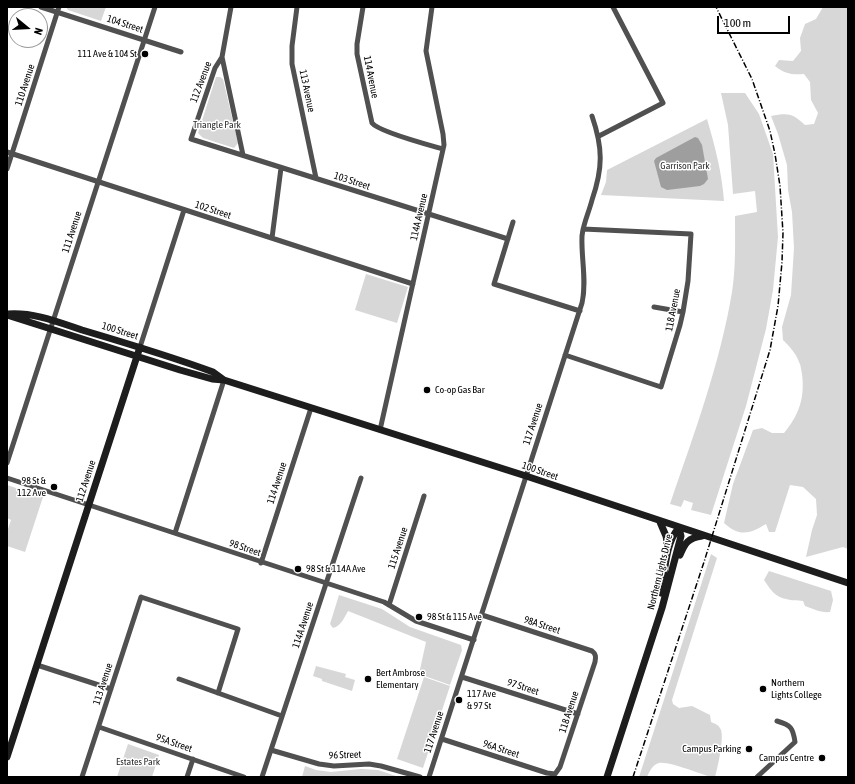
<!DOCTYPE html>
<html>
<head>
<meta charset="utf-8">
<style>
  body { margin:0 }
  #map { position:relative; width:855px; height:784px; overflow:hidden; background:#fff; font-family:"Asap Condensed",sans-serif }
  canvas { display:block }
  .frame { position:absolute; inset:0; border:8px solid #000; pointer-events:none }
  .north { position:absolute; left:8px; top:8px; width:40px; height:40px; box-sizing:border-box; background:#fff; border:1px solid #999; border-radius:50%; rotate:108deg; font-size:11px; font-weight:700; line-height:16px; text-align:center; color:#000 }
  .north::after { content:''; display:block; margin:auto; width:14px; height:18px; background:#000; clip-path:polygon(50% 0,100% 100%,50% 72%,0 100%) }
  .scale { position:absolute; left:717px; top:16px; width:73px; height:18px; box-sizing:border-box; border:2px solid #000; border-top:0; padding-left:5px; font-size:12px; line-height:14px; white-space:nowrap; color:#000; -webkit-text-stroke:3px #fff; paint-order:stroke }
</style>
</head>
<body>
<div id="map">
<canvas width="855" height="784"></canvas>
<div class="frame"></div>
<div class="north">N</div>
<div class="scale">100 m</div>
</div>
<script>
const ctx = document.querySelector('canvas').getContext('2d');
ctx.lineJoin = 'round';
function fill(path, color) {
  ctx.fillStyle = color;
  ctx.fill(path, 'evenodd');
}
function stroke(path, color, width, dash) {
  ctx.strokeStyle = color;
  ctx.lineWidth = width;
  ctx.lineCap = dash ? 'butt' : 'round';
  ctx.setLineDash(dash || []);
  ctx.stroke(path);
}
function write(font, color, halo, rows, align = 'center') {
  ctx.font = font + ' "Asap Condensed",sans-serif';
  ctx.lineWidth = 3;
  ctx.setLineDash([]);
  ctx.textBaseline = 'middle';
  ctx.strokeStyle = halo;
  ctx.fillStyle = color;
  for (const [text, x, y, turn = 0] of rows) {
    ctx.save();
    ctx.translate(x, y);
    ctx.rotate((+turn || 0) * Math.PI / 180);
    ctx.textAlign = isNaN(turn) ? turn : align;
    if (halo) ctx.strokeText(text, 0, 0);
    ctx.fillText(text, 0, 0);
    ctx.restore();
  }
}
fill(new Path2D(`
  M 66,7 L 106,7 L 101,21 L 68,10 Z
  M 823,7 L 848,7 L 848,549 L 843,547 L 806,557 L 812,530 L 817,515 L 816,499 L 803,487 L 790,485 L 775,532 L 769,532 L 766,524 C 750,534 739,537 724,523 L 733,484 L 753,430 L 762,428 L 772,433 L 784,433 C 799,415 805,398 802,374 C 801,370 801,365 799,362 C 796,353 789,346 783,340 L 782,327 L 791,295 L 794,248 L 792,212 L 788,190 L 787,165 L 778,134 L 771,116 C 788,113 792,113 805,125 L 814,124 L 818,113 L 811,100 L 810,82 L 804,74 C 792,75 785,74 775,66 L 779,60 L 793,61 L 801,51 L 800,38 L 805,24 L 816,19 Z
  M 216,77 L 220,77 L 223,79 L 238,143 L 234,148 L 203,138 L 198,133 Z
  M 721,93 L 745,93 L 759,114 L 773,154 L 778,237 L 773,290 L 766,329 L 746,406 L 711,515 L 691,510 L 693,503 L 684,500 L 681,507 L 670,504 C 694,434 720,364 732,292 C 736,267 735,241 735,216 L 757,212 L 755,191 L 733,194 L 728,125 Z
  M 707,119 C 715,146 722,173 724,201 L 601,195 L 606,182 L 607,170 Z
  M 366,274 L 408,287 L 397,323 L 355,310 Z
  M 7,485 L 43,497 L 25,552 L 7,546 L 7,532 L 11,520 L 7,518 Z
  M 711,554 L 717,558 L 672,700 L 673,704 L 679,708 L 692,706 L 710,715 L 711,722 C 716,724 719,725 721,730 C 724,738 718,767 715,777 L 711,777 C 700,774 669,761 659,763 C 653,764 649,772 647,777 L 639,777 Z
  M 769,571 L 831,591 L 833,600 L 830,612 C 821,613 813,609 805,606 L 803,601 C 797,600 792,601 786,599 C 775,597 770,589 764,580 Z
  M 339,595 L 382,609 L 410,627 L 461,645 L 462,650 L 450,685 L 419,674 L 426,642 L 348,611 C 344,618 341,626 333,628 L 330,624 Z
  M 316,666 L 346,674 L 345,677 L 355,680 L 352,691 L 322,681 L 322,679 L 313,676 Z
  M 424,677 L 450,686 L 423,768 L 397,759 Z
  M 128,744 L 159,755 L 152,777 L 117,777 Z
  M 305,766 L 316,770 L 331,772 L 361,769 L 378,770 L 399,777 L 302,777 Z`), '#d7d7d7');
fill(new Path2D(`
  M 695,137 L 698,138 L 702,145 L 708,179 L 704,184 L 700,186 L 667,190 L 661,187 L 654,161 L 656,158 Z`), '#9e9e9e');
stroke(new Path2D(`
  M 41,7 L 181,52
  M 231,7 L 222,57 L 243,155
  M 297,7 L 292,46 L 292,64 L 316,178
  M 363,7 L 357,44 L 357,54 L 372,123 C 379,132 429,145 443,149
  M 222,57 L 215,68 L 191,139 L 508,239
  M 599,136 L 663,103 L 613,7
  M 7,152 L 413,284
  M 7,169 L 59,7
  M 513,222 L 494,284 L 580,311
  M 272,238 L 281,168
  M 654,307 L 683,312
  M 140,347 L 184,210
  M 565,355 L 661,387 L 680,325 L 683,312 L 688,281 L 691,234 L 583,229
  M 380,430 L 444,145 L 443,134 L 426,51 L 432,7
  M 7,463 L 155,7
  M 7,478 L 384,602 L 416,621 L 474,640
  M 175,533 L 224,380
  M 261,563 L 311,408
  M 389,605 L 424,496
  M 37,665 L 111,689
  M 462,677 L 578,714
  M 179,679 L 282,716
  M 99,727 L 244,777
  M 442,739 L 547,773 L 555,774 L 560,767 L 595,662 C 596,657 596,654 592,651 L 482,615
  M 271,750 L 319,764 L 334,766 L 369,764 L 381,766 L 420,777
  M 82,777 L 141,597 L 238,629 L 218,693
  M 187,777 L 193,759
  M 262,777 L 361,478
  M 429,777 L 582,303 C 587,281 581,258 582,236 C 583,224 589,212 592,200 C 603,168 603,148 592,116
  M 757,777 L 795,742 C 793,728 791,725 777,721`), '#505050', 5);
stroke(new Path2D(`
  M 8,314 C 33,312 58,322 82,330 C 126,343 170,356 213,372 L 224,380
  M 7,315 L 180,370 L 212,379 L 224,380 L 526,476 L 848,583
  M 660,522 L 666,536 L 668,548
  M 680,555 C 685,543 688,538 702,536
  M 661,593 C 665,574 665,542 679,528
  M 7,757 L 140,347
  M 607,777 L 662,608 L 681,536 L 679,528`), '#1d1d1d', 7);
stroke(new Path2D(`
  M 633,777 L 704,562 L 770,350 L 778,306 L 782,262 L 783,233 L 780,186 L 775,154 L 770,131 L 752,79 L 716,7`), '#000', 1.5, [6, 2, 1, 2]);
for (const [x, y, r, color] of [
  [145,54,4,"#000"],
  [427,390,4,"#000"],
  [54,487,4,"#000"],
  [298,569,4,"#000"],
  [419,617,4,"#000"],
  [368,679,4,"#000"],
  [763,689,4,"#000"],
  [459,700,4,"#000"],
  [749,749,4,"#000"],
  [822,758,4,"#000"]
]) {
  const dot = new Path2D();
  dot.arc(x, y, r, 0, 2 * Math.PI);
  ctx.fillStyle = color;
  ctx.fill(dot);
  stroke(dot, '#fff', 1.5);
}
write('10px', '#000', '#fff', [
  ["104 Street",125,24,18],
  ["114 Avenue",371,77,79],
  ["112 Avenue",201,82,-69],
  ["110 Avenue",25,85,-72],
  ["113 Avenue",307,91,78],
  ["103 Street",352,181,18],
  ["102 Street",213,210,18],
  ["114A Avenue",419,217,-77],
  ["111 Avenue",72,232,-72],
  ["118 Avenue",673,310,-79],
  ["100 Street",120,331,17],
  ["117 Avenue",533,424,-72],
  ["100 Street",540,471,19],
  ["112 Avenue",86,481,-72],
  ["114 Avenue",277,483,-72],
  ["98 Street",245,548,19],
  ["115 Avenue",398,548,-72],
  ["Northern Lights Drive",660,572,-76],
  ["114A Avenue",303,625,-72],
  ["98A Street",542,625,18],
  ["113 Avenue",103,684,-72],
  ["97 Street",523,687,18],
  ["118 Avenue",569,712,-72],
  ["117 Avenue",434,732,-72],
  ["95A Street",174,743,19],
  ["96A Street",501,749,18],
  ["96 Street",345,755,-2]
]);
write('10px', '#000', '#fff', [
  ["111 Ave & 104 St",137,54,"right"],
  ["Co-op Gas Bar",435,390],
  ["98 St &",46,481,"right"],
  ["112 Ave",46,493,"right"],
  ["98 St & 114A Ave",306,569],
  ["98 St & 115 Ave",427,617],
  ["Bert Ambrose",376,673],
  ["Elementary",376,685],
  ["Northern",771,683],
  ["Lights College",771,695],
  ["117 Ave",467,694],
  ["& 97 St",467,706],
  ["Campus Parking",741,749,"right"],
  ["Campus Centre",814,758,"right"]
], 'left');
write('10px', '#2e2e2e', '#fff', [
  ["Triangle Park",217,125],
  ["Garrison Park",685,166],
  ["Estates Park",138,762]
]);
</script>
</body>
</html>
